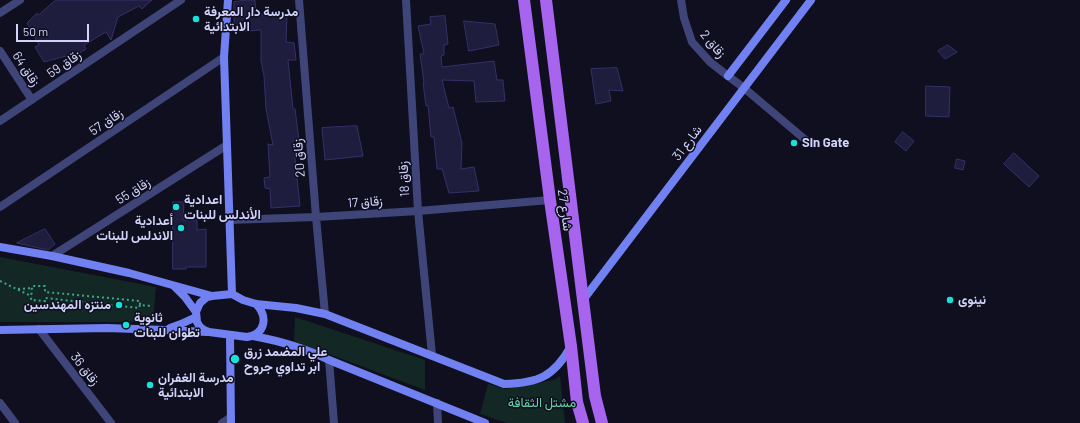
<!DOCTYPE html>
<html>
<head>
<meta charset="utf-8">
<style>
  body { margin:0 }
  #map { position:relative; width:1080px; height:423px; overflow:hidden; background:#0f0f1f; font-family:Barlow,sans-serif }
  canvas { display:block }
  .scale { position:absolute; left:16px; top:24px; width:73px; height:18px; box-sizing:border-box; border:2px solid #d2d3fa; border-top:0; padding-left:5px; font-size:12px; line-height:14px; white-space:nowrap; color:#d2d3fa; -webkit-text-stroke:3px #0f0f1f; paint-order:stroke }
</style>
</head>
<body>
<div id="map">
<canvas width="1080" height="423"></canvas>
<div class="scale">50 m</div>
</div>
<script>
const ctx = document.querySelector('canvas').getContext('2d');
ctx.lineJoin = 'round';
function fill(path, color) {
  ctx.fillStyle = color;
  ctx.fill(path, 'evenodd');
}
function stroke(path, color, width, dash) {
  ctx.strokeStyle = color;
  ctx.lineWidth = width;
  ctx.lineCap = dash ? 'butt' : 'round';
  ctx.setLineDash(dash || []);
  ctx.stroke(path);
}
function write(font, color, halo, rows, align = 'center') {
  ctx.font = font + ' Barlow,Vazirmatn,sans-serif';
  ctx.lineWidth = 3;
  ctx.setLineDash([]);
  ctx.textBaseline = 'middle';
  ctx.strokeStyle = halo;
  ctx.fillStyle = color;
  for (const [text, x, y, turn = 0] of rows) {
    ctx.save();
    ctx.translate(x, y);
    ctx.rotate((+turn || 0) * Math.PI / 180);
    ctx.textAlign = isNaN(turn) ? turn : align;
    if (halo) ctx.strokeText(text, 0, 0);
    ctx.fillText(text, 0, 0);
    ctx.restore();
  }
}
fill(new Path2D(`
  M 0,257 L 156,287 L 153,322 L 0,322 Z
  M 295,317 L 425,360 L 425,390 L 294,341 Z
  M 560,376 L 565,423 L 507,423 L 480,414 L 488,384 L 506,389 L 554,380 Z`), '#132825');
const building = new Path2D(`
  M 56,0 L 152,0 L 142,9 L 139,6 L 118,17 L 111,40 L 106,32 L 84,45 L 86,49 L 72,58 L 70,55 L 44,62 L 35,47 L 39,45 L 27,23 L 37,13 L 38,15 Z
  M 247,0 L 255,0 L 256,15 L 287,14 L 286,42 L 294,43 L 296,60 L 288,60 L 293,109 L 295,109 L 299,140 L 293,140 L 300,206 L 271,208 L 270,189 L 265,188 L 264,178 L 270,177 L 268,144 L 273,145 L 266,109 L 264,76 L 261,61 L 261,30 L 234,32 L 234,2 Z
  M 445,16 L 448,44 L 444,45 L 444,55 L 441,56 L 442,67 L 494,61 L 497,80 L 503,80 L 505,101 L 476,102 L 474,81 L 442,80 L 449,108 L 453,107 L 462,143 L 461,169 L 474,167 L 479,191 L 449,193 L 442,169 L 437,169 L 434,137 L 431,137 L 428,105 L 426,106 L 423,83 L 424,83 L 420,54 L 424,54 L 418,26 L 431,24 L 430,17 Z
  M 464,21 L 495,24 L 499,45 L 469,51 Z
  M 948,45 L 957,52 L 945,59 L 938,51 Z
  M 617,68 L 623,91 L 609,90 L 611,101 L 596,104 L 591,69 Z
  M 926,86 L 950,87 L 949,117 L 926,116 Z
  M 357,126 L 363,156 L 325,160 L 322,128 Z
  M 903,132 L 914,141 L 906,151 L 895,142 Z
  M 1014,153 L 1039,176 L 1029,187 L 1004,164 Z
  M 957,159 L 965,161 L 963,170 L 955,168 Z
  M 173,202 L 184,202 L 183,220 L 197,220 L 197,230 L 206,229 L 206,267 L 186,267 L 186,269 L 173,269 Z
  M 45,229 L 55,244 L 48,250 L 17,243 Z`);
fill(building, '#1f1d3e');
stroke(building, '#343168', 1);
stroke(new Path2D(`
  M 0,281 L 31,296
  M 18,289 L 32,288
  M 140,305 L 139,308 L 45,298 L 45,301 L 31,300 L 32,286 L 45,286 L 45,292 L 140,301 L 140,305 L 152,306`), '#3aa690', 2, [2, 3]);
stroke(new Path2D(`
  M 299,0 L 316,217 L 325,314
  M 406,0 L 418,211 L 432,355
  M 681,0 L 684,18 L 692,42 L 710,62 L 728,76 L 744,88 L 808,142
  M 0,13 L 20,0
  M 0,51 L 32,100
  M 0,121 L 181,0
  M 0,207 L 224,57
  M 229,220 L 316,217 L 418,211 L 550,200
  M 52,256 L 227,145
  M 39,329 L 111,423
  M 329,360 L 334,423
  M 0,403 L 15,423
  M 437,403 L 438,423
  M 222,423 L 231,417`), '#3f4579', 8);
stroke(new Path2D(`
  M 228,0 L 224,57 L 232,294
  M 728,76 L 786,0
  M 0,247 L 52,256 L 129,273 L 212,296
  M 174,286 L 185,297 L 196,312
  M 583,300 L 811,0
  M 256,304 C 268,316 266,334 247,337 L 209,332 L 204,330 L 200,327 L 197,322 L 196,312 L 200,303 L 207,297 L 212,296 L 232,294 L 243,300 L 256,304 L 296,308 L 325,314 L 504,384 C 538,383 554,377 571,346
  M 170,328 L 181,324 L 196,317
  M 0,330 L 107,328 L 165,330 L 207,332
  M 230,336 L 231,423
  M 253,336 C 280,341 305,348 329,360 L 485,423`), '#7281f1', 8);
stroke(new Path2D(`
  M 524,0 L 550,200 L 571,346 L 577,402 L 583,423
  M 546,0 L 583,300 L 595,396 L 602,423`), '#a764ef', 12);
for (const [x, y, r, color] of [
  [196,19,4,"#17e1d8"],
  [794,143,4,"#17e1d8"],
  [176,207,4,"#17e1d8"],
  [181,228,4,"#17e1d8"],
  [950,300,4,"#17e1d8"],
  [119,305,4,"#17e1d8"],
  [126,325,4,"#17e1d8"],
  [235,359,5,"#17e1d8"],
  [150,385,4,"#17e1d8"]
]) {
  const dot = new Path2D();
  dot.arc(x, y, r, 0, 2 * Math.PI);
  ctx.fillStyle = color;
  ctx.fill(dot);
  stroke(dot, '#0f0f1f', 1.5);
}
write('bold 13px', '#d2d3fa', '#0f0f1f', [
  ["مدرسة دار المعرفة",204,12],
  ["الابتدائية",204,27],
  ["Sin Gate",802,143],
  ["اعدادية",184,200],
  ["الأندلس للبنات",184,215],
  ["أعدادية",173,221,"right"],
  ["الاندلس للبنات",173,236,"right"],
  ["نينوى",958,300],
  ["منتزه المهندسين",111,305,"right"],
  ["ثانوية",134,318],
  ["تطوان للبنات",134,333],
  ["علي المضمد زرق",244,352],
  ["ابر تداوي جروح",244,367],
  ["مدرسة الغفران",158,378],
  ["الابتدائية",158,393]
], 'left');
write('13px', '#d2d3fa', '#0f0f1f', [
  ["زقاق 2",713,44,50],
  ["زقاق 59",64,64,-34],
  ["زقاق 64",26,69,57],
  ["زقاق 57",106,122,-34],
  ["شارع 31",687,143,-53],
  ["زقاق 20",299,158,-94],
  ["زقاق 18",404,179,-93],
  ["زقاق 55",133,191,-32],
  ["زقاق 17",365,202,-4],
  ["شارع 27",565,210,82],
  ["زقاق 36",85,369,52]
]);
write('13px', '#66d2a8', '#0f0f1f', [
  ["مشتل الثقافة",542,403]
]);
</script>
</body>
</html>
